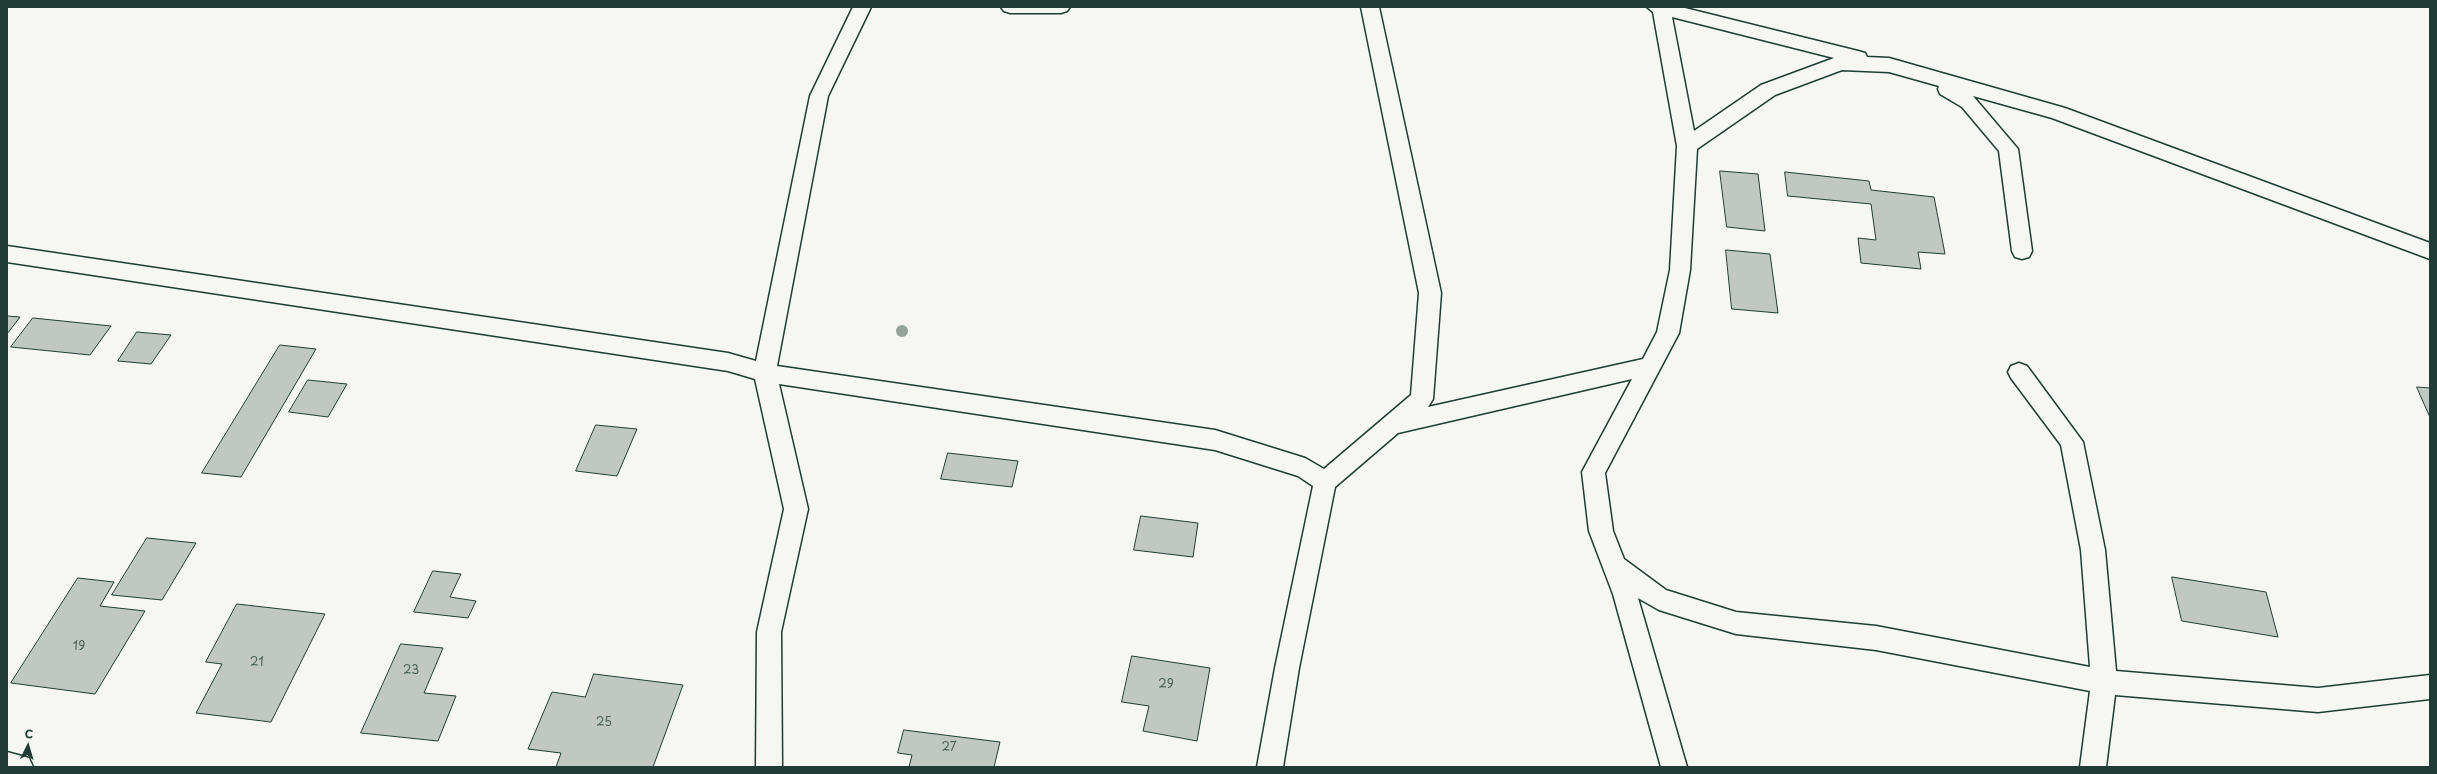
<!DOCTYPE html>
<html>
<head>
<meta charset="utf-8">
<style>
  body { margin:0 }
  #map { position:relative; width:2437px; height:774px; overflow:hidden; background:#f6f6f2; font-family:"Playpen Sans",sans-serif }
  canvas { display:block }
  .frame { position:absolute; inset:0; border:8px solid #1f3d34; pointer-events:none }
  .north { position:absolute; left:8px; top:726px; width:40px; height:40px; -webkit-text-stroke:3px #f6f6f2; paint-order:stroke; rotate:5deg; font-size:11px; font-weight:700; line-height:16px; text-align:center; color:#1f3d34 }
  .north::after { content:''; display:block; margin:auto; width:14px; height:18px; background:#1f3d34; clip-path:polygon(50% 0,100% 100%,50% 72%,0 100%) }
</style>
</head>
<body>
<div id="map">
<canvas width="2437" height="774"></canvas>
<div class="frame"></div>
<div class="north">С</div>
</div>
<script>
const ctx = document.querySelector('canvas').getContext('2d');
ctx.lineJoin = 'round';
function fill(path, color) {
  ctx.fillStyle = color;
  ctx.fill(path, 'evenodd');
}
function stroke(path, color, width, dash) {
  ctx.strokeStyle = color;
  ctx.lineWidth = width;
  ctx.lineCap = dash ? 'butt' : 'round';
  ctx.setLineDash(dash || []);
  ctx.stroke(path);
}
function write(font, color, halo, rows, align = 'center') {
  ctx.font = font + ' "Playpen Sans",sans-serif';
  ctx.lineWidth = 4;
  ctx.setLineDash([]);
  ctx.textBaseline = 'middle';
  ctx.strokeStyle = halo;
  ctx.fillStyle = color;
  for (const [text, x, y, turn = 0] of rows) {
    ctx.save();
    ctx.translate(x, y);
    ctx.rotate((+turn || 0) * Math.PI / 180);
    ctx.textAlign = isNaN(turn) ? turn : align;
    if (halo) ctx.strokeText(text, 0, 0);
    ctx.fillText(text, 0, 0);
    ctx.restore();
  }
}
const building = new Path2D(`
  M 1720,171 L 1758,174 L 1765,231 L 1727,227 Z
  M 1785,172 L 1869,181 L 1871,190 L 1934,197 L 1945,254 L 1918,252 L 1921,269 L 1861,263 L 1858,238 L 1876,240 L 1871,204 L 1788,196 Z
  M 1726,250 L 1770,254 L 1778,313 L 1732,309 Z
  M 7,316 L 20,317 L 7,334 Z
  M 33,318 L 111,326 L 90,355 L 11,347 Z
  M 137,332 L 171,335 L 151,364 L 118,361 Z
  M 280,345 L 316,349 L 241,477 L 202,473 Z
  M 308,380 L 347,384 L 328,417 L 289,412 Z
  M 2417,387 L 2430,388 L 2430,417 Z
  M 596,425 L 637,429 L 617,476 L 576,471 Z
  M 948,453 L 1018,461 L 1012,487 L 941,479 Z
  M 1141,516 L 1198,523 L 1193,557 L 1134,550 Z
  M 147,538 L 196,543 L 162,600 L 112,595 Z
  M 433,571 L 461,574 L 450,597 L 476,601 L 468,618 L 414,612 Z
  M 2172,577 L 2266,592 L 2278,637 L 2182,621 Z
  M 78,578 L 114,582 L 100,606 L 145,611 L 95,694 L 11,683 Z
  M 237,604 L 325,614 L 271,722 L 196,713 L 222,664 L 206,662 Z
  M 401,644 L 443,648 L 424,693 L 456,696 L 438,741 L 361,733 Z
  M 1132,656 L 1210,668 L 1197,741 L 1143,731 L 1149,706 L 1122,702 Z
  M 594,674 L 683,685 L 653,767 L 556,767 L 561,753 L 528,749 L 552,692 L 585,697 Z
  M 904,730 L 1000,742 L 994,767 L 909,767 L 912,755 L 898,753 Z`);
fill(building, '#c1c8c3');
stroke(building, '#1f3d34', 1);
const lane = new Path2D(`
  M 853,7 L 871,7 L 828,96 L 777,366 L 1215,430 L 1305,458 L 1324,469 L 1411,395 L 1419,293 L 1361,7 L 1379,7 L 1441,293 L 1433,399 L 1428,407 L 1643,359 L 1657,332 L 1670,270 L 1677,146 L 1653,12 L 1647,7 L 1681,7 L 1858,51 L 1865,53 L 1867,57 L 1889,58 L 2065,108 L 2430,243 L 2430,259 L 2052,118 L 1973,96 L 2018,149 L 2032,251 L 2029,257 L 2022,259 L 2015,257 L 2012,251 L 1999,151 L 1962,107 L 1940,94 L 1938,89 L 1939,86 L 1889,72 L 1842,70 L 1775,95 L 1697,149 L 1690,270 L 1679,333 L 1605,473 L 1613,531 L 1624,559 L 1666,590 L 1736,612 L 1876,626 L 2090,667 L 2081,550 L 2061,445 L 2011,378 L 2008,372 L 2011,366 L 2019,363 L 2027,366 L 2083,442 L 2105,550 L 2116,671 L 2318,688 L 2430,675 L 2430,699 L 2318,712 L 2115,695 L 2106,767 L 2080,767 L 2090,691 L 1876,650 L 1736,634 L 1659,610 L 1638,598 L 1687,767 L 1661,767 L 1613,594 L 1589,531 L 1582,472 L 1632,379 L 1398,433 L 1335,487 L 1299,668 L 1283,767 L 1257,767 L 1275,668 L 1313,486 L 1298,476 L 1215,450 L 779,384 L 808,509 L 781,632 L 782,767 L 756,767 L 757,632 L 784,509 L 755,379 L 728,371 L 7,262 L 7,246 L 728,353 L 756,361 L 810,96 ZM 1672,17 L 1834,58 L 1761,85 L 1694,131 Z
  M 1001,7 L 1070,7 L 1067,11 L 1061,13 L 1010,13 L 1004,11 Z`);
const street = new Path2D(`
  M 7,752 L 29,758 L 33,767 L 7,767 Z`);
stroke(lane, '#1f3d34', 3);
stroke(street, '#1f3d34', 3);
fill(lane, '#f6f6f2');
fill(street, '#f6f6f2');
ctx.fillStyle = '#94a29b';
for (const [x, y] of [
  [902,331]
]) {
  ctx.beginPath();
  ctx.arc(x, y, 6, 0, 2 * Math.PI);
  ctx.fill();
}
write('12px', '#486058', null, [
  ["19",79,647],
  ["21",257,663],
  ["23",411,671],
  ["29",1166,685],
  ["25",604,723],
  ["27",949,748]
]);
</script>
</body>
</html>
